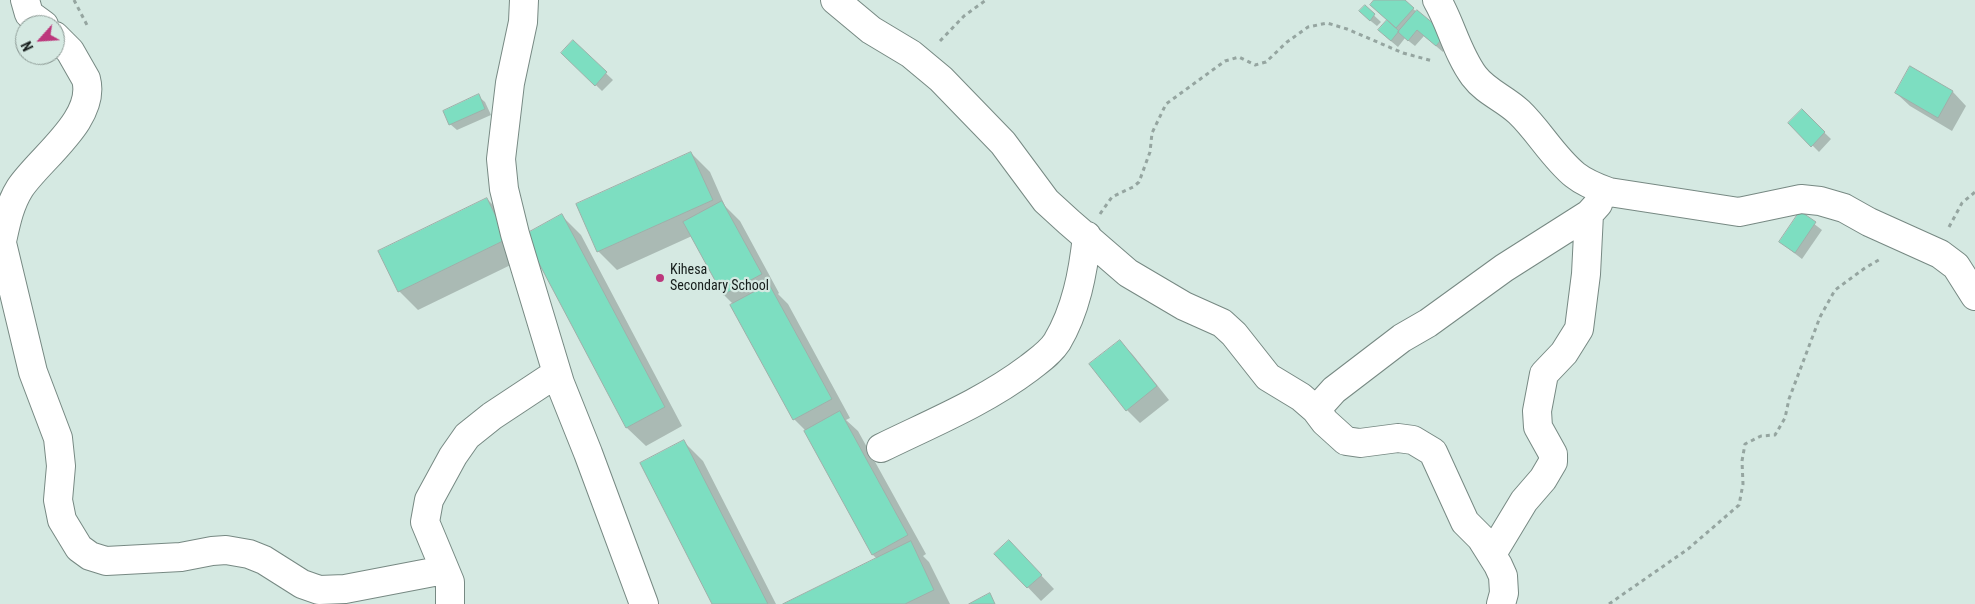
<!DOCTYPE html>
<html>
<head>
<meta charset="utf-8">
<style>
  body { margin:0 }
  #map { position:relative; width:1975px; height:604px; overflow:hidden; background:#d5e9e2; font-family:"Roboto Condensed",sans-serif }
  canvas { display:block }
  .north { position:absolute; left:15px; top:15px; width:50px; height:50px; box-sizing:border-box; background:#d5e9e2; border:1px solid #899792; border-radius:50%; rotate:244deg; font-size:14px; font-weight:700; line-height:20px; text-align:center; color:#161d1b }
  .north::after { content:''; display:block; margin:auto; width:18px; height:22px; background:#bc377c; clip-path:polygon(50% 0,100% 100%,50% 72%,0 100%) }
</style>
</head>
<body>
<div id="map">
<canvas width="1975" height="604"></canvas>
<div class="north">N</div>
</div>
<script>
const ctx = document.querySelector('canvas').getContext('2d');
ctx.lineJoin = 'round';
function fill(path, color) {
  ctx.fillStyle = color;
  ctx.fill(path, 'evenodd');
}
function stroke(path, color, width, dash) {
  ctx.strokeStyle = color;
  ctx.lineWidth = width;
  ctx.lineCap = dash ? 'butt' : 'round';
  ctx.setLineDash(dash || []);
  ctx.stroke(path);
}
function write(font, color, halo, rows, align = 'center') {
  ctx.font = font + ' "Roboto Condensed",sans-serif';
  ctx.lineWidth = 4.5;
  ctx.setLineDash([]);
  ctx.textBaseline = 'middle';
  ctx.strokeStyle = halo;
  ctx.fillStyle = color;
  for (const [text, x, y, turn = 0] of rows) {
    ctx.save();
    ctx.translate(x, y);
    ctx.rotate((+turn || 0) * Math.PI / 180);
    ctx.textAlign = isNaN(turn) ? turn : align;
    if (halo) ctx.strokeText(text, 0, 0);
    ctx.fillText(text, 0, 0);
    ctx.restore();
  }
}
fill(new Path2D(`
  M 1376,0 L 1403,0 L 1451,42 L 1443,52 L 1424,36 L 1415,46 L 1405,38 L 1398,47 L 1386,37 L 1388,21 L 1371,5 Z
  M 1365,7 L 1381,22 L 1377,26 L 1367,18 Z
  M 573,42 L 613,80 L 602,91 L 563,53 Z
  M 1910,68 L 1953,92 L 1966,106 L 1952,131 L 1910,106 L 1896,93 Z
  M 478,96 L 485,102 L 491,115 L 457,130 L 450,124 Z
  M 1802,111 L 1831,139 L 1819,152 L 1790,123 Z
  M 691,153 L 710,172 L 725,206 L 740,221 L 779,293 L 778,294 L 788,304 L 850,418 L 846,420 L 858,431 L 926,554 L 923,556 L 929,562 L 950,604 L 786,604 L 877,559 L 873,555 L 806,431 L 794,419 L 732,306 L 734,305 L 724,295 L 692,236 L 617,270 L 598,251 Z
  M 487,199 L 506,218 L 525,258 L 418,310 L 399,291 Z
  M 1800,213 L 1822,230 L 1802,259 L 1780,242 Z
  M 562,216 L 581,235 L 682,426 L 646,446 L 627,428 L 525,236 Z
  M 1120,342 L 1133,355 L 1169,400 L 1140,423 L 1127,410 Z
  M 684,442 L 703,461 L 776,604 L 714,604 Z
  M 996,554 L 1022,555 L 1054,589 L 1041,601 Z`), '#0003');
const building = new Path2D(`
  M 1374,0 L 1405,0 L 1414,8 L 1396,28 L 1370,5 Z
  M 1365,5 L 1375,14 L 1370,21 L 1359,11 Z
  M 1417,10 L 1446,34 L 1436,46 L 1417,30 L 1408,41 L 1398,32 Z
  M 1387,20 L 1399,31 L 1391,41 L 1378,30 Z
  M 573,40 L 607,72 L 595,86 L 561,53 Z
  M 1910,66 L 1953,91 L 1938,118 L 1895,93 Z
  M 479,94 L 485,109 L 449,125 L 443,111 Z
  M 1802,109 L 1825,132 L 1811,147 L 1788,123 Z
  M 691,152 L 713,200 L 597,252 L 576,204 Z
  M 487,198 L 507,239 L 398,292 L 378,251 Z
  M 722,201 L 762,274 L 723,295 L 683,222 Z
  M 1800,211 L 1816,222 L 1795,253 L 1779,242 Z
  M 562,214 L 665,407 L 626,428 L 524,235 Z
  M 769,284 L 832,399 L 793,420 L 730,305 Z
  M 1120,340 L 1157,386 L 1126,411 L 1089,364 Z
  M 840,411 L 908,535 L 872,555 L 804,431 Z
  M 684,440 L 768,604 L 712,604 L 640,463 Z
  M 1009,540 L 1042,575 L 1027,588 L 994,554 Z
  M 911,541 L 934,590 L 905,604 L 783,604 Z
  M 990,593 L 995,604 L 969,604 Z`);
fill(building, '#7ddec1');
stroke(building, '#9db0a9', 1);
const minor = new Path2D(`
  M 25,0 L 29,14 L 44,25
  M 524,0 L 523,22 L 510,83 L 501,159 L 504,189 L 515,234 L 560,383 L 588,453 L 644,604
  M 835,0 L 871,30 L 911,54 L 941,79 L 1003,143 L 1046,201 L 1069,222 L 1128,273 L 1184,306 L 1222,323 L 1234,334 L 1268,377 L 1301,397 L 1316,410 L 1325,422 L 1346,441 L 1360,443 L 1398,438 L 1413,440 L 1433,452 L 1465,522 L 1481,538 L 1498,565 L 1503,576 L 1504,593 L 1501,604
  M 1437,0 C 1451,24 1457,53 1474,76 C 1486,92 1504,98 1519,112 C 1539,131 1553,157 1575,175 C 1585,183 1598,188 1609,192 L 1739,212 L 1801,199 L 1820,201 L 1844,208 L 1869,222 L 1940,254 L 1956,266 L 1975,296
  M 2,243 L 33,372 L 58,438 L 61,466 L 58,500 L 62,520 L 79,548 L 90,556 L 106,561 L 181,557 L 212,551 L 226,550 L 249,554 L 264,560 L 302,584 L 319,590 L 345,589 L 444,570
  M 0,250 C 5,229 8,207 20,188 C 40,158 97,119 86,79 L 70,51 L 55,36
  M 1316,410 L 1334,390 L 1402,338 L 1428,323 L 1504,268 L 1589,214 L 1598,204
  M 881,448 C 932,423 984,402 1029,368 C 1039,360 1050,353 1057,342 C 1076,310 1083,273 1087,236
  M 1492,554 L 1524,501 L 1543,479 L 1553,462 L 1553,454 L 1538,427 L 1537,411 L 1544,374 L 1564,353 L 1579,329 L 1586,274 L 1589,214
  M 450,604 L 450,582 L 425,522 L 429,500 L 453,456 L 467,436 L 492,416 L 557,373`);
stroke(minor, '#778983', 30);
stroke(new Path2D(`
  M 74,0 L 88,27
  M 940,41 L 964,16 L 986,0
  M 1100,214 L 1112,197 L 1133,187 L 1139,182 L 1150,152 L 1152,133 L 1166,104 L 1225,61 L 1239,57 L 1255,65 L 1266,62 L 1287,42 L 1308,27 L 1327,23 L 1347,29 L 1403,53 L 1433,61
  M 1949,227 L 1962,203 L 1975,192
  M 1609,604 L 1688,549 L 1739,505 L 1743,484 L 1742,461 L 1745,444 L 1761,436 L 1775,435 L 1785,418 L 1789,399 L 1820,317 L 1835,290 L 1865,268 L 1882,258`), '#95a5a0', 3, [4, 4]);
stroke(minor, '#fff', 28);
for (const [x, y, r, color] of [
  [660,278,5,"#bc377c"]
]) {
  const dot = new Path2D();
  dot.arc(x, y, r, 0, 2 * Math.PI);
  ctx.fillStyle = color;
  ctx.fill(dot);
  stroke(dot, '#d5e9e2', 2);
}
write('14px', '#161d1b', '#d5e9e2', [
  ["Kihesa",670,270],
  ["Secondary School",670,286]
], 'left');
</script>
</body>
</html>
